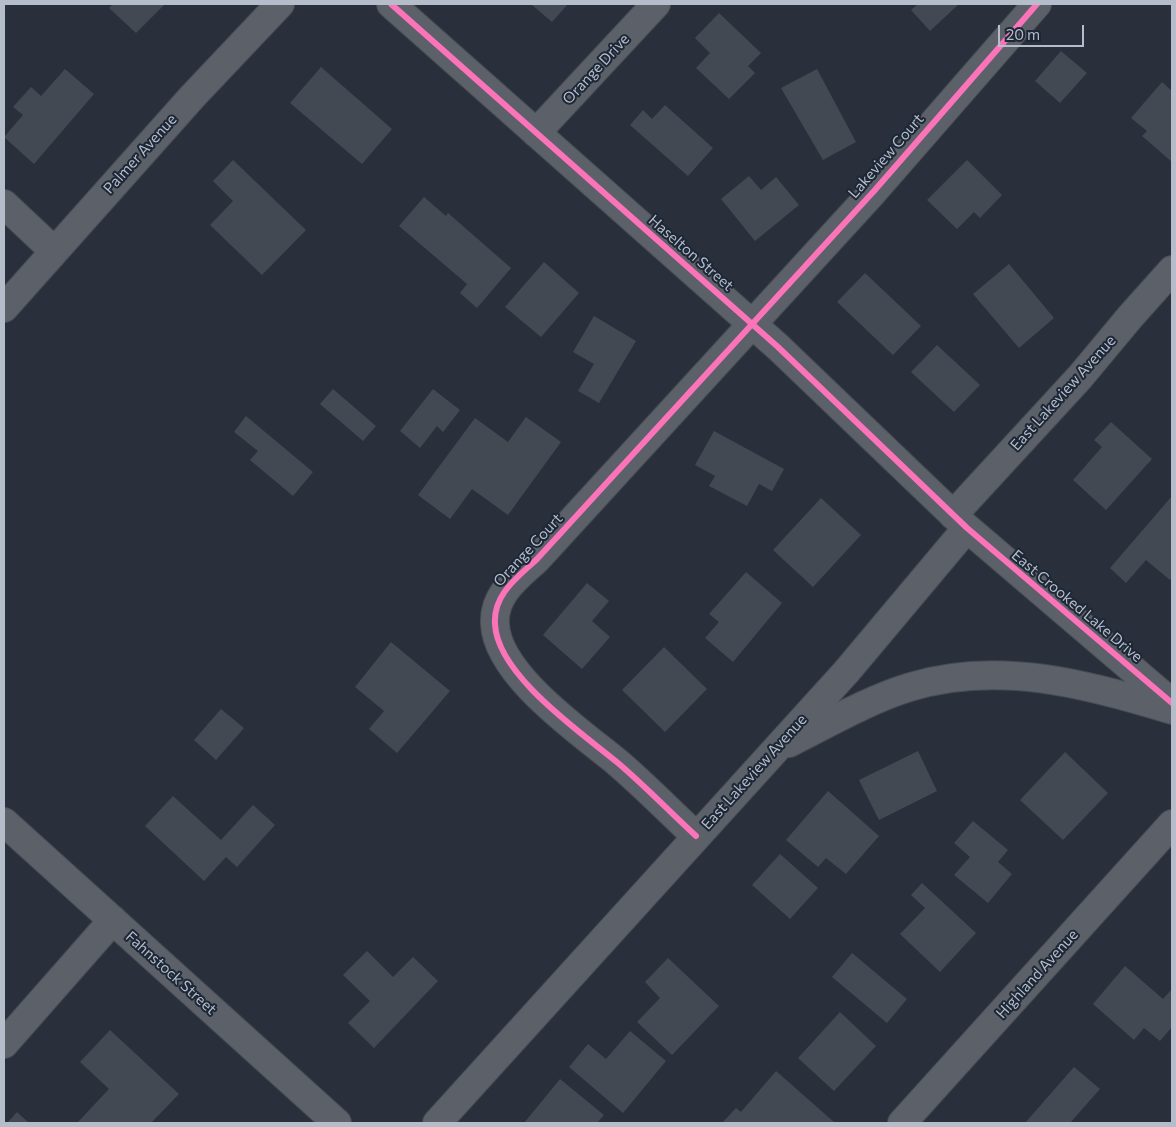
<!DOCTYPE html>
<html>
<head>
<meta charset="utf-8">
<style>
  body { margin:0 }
  #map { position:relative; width:1176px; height:1127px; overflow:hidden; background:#2a303b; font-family:Commissioner,sans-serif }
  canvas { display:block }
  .frame { position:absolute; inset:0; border:5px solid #b5bdcb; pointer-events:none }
  .scale { position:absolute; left:998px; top:25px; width:86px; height:22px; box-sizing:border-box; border:2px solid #b5bdcb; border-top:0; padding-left:6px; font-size:15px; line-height:18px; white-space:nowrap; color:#b5bdcb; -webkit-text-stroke:4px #1d2736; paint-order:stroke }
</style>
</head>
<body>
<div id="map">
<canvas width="1176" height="1127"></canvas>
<div class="frame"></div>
<div class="scale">20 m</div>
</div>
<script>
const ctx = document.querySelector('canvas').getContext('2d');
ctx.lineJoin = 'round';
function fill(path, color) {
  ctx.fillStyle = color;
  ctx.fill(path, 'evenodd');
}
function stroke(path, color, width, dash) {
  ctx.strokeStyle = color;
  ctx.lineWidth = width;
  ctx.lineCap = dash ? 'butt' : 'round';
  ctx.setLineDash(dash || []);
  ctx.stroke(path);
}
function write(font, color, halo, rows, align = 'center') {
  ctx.font = font + ' Commissioner,sans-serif';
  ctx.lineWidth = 4;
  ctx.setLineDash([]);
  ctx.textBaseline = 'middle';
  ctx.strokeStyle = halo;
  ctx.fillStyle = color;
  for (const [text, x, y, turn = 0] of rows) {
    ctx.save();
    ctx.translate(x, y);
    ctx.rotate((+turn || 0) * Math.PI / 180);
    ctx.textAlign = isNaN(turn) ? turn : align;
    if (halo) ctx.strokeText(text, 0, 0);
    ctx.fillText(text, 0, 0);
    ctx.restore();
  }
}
fill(new Path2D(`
  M 113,4 L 165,4 L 136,33 L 109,8 Z
  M 531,4 L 568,4 L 552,22 Z
  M 918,4 L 959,4 L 930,31 L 911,10 Z
  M 719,13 L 761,53 L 748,66 L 755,73 L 729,99 L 696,68 L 710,53 L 695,38 Z
  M 1061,51 L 1087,73 L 1060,103 L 1035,81 Z
  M 321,67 L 392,129 L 362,164 L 290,103 Z
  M 65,69 L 94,94 L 34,164 L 4,137 L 23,115 L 13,107 L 31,87 L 41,96 Z
  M 817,69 L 856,142 L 823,160 L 781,88 Z
  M 1162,82 L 1172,91 L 1172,162 L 1142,136 L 1147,131 L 1131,118 Z
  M 665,105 L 713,148 L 688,176 L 630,125 L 643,110 L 652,119 Z
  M 233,160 L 306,230 L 262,275 L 210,225 L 233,201 L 213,181 Z
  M 967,160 L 1002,195 L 980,218 L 974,212 L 957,229 L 927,200 Z
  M 749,176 L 761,190 L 776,177 L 799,205 L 755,241 L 721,199 Z
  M 424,197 L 446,216 L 448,213 L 511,268 L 477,308 L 460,293 L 467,284 L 399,226 Z
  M 544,262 L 579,293 L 541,337 L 505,307 Z
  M 1009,264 L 1054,318 L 1019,348 L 973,294 Z
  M 865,273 L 921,326 L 893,355 L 837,302 Z
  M 594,316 L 636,341 L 599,403 L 578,391 L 594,364 L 573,352 Z
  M 937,345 L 980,385 L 954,412 L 911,372 Z
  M 333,389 L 376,426 L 363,441 L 320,404 Z
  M 433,389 L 460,410 L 443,432 L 437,426 L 420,448 L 400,431 Z
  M 246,416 L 313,472 L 293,496 L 250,460 L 258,451 L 234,432 Z
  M 526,417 L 561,442 L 508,515 L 472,489 L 450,519 L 418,495 L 475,418 L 508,442 Z
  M 1111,422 L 1152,459 L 1106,510 L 1073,480 L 1102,447 L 1094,440 Z
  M 714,431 L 784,469 L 772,491 L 759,484 L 747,506 L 709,486 L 715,476 L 695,465 Z
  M 1172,496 L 1172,578 L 1170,580 L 1146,560 L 1126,583 L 1110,568 Z
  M 821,498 L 861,535 L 813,587 L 773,550 Z
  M 746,572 L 782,603 L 733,662 L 705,638 L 719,622 L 709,614 Z
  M 587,583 L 609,601 L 592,621 L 610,637 L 582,669 L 543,635 Z
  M 391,642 L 450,691 L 397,753 L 369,729 L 384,711 L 355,687 Z
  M 664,647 L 707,689 L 665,732 L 622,690 Z
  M 221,709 L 244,728 L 216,760 L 194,740 Z
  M 918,751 L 937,791 L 879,820 L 859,780 Z
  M 1065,752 L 1108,793 L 1063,840 L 1020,800 Z
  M 828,791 L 879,836 L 846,874 L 826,858 L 818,867 L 786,840 Z
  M 173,796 L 221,840 L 253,805 L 275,825 L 237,867 L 226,857 L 204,881 L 145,826 Z
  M 973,821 L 1008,850 L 998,862 L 1012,874 L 988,903 L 954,875 L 970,857 L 954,843 Z
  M 780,854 L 818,888 L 790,919 L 752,885 Z
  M 922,883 L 976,933 L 940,972 L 900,934 L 925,908 L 911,895 Z
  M 367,951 L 393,977 L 413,957 L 438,981 L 374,1048 L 348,1023 L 370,1001 L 343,975 Z
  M 852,953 L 907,999 L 887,1023 L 832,977 Z
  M 668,958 L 719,1006 L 672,1055 L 637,1022 L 660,998 L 645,982 Z
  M 1125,966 L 1163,999 L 1172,989 L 1172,1027 L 1160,1041 L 1144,1028 L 1134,1040 L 1093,1004 Z
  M 840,1012 L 876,1046 L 834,1091 L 798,1058 Z
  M 110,1030 L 179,1094 L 151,1123 L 77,1123 L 109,1089 L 80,1062 Z
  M 630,1031 L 666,1061 L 623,1113 L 569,1067 L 588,1044 L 606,1059 Z
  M 1074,1067 L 1100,1089 L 1070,1123 L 1025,1123 Z
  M 776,1071 L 834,1122 L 833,1123 L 722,1123 L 736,1108 L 741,1112 Z
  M 560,1079 L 604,1115 L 597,1123 L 524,1123 Z
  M 17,1112 L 29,1123 L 7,1123 Z`), '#434952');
const minor = new Path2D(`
  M 391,4 L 778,347 L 967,528 L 1172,703
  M 536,133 L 656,4
  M 4,204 L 54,251
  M 4,308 L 192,97 L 280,4
  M 953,515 L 1080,377 L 1130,317 L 1172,270
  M 789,743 C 829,723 868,700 910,687 C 998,660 1088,684 1172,710
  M 4,822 L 337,1123
  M 696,836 C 670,812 645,786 618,763 C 582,733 497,675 495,624 C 493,594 518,577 537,559 L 874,191 L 1037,4
  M 4,1044 L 113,920
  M 437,1123 L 847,671 L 967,528
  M 902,1123 L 1172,824`);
stroke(minor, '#474b53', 30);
stroke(minor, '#5c6068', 28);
stroke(new Path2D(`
  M 391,4 L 778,347 L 967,528 L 1172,703
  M 696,836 C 670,812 645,786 618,763 C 582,733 497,675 495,624 C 493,594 518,577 537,559 L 874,191 L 1037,4`), '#fb73b8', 6);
write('15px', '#b5bdcb', '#1d2736', [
  ["Orange Drive",596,69,-47],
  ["Palmer Avenue",140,154,-48],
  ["Lakeview Court",886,156,-49],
  ["Haselton Street",691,253,41],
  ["East Lakeview Avenue",1063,393,-48],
  ["Orange Court",528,550,-47],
  ["East Crooked Lake Drive",1077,606,40],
  ["East Lakeview Avenue",754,772,-48],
  ["Fahnstock Street",171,973,42],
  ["Highland Avenue",1037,974,-48]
]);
</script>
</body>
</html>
